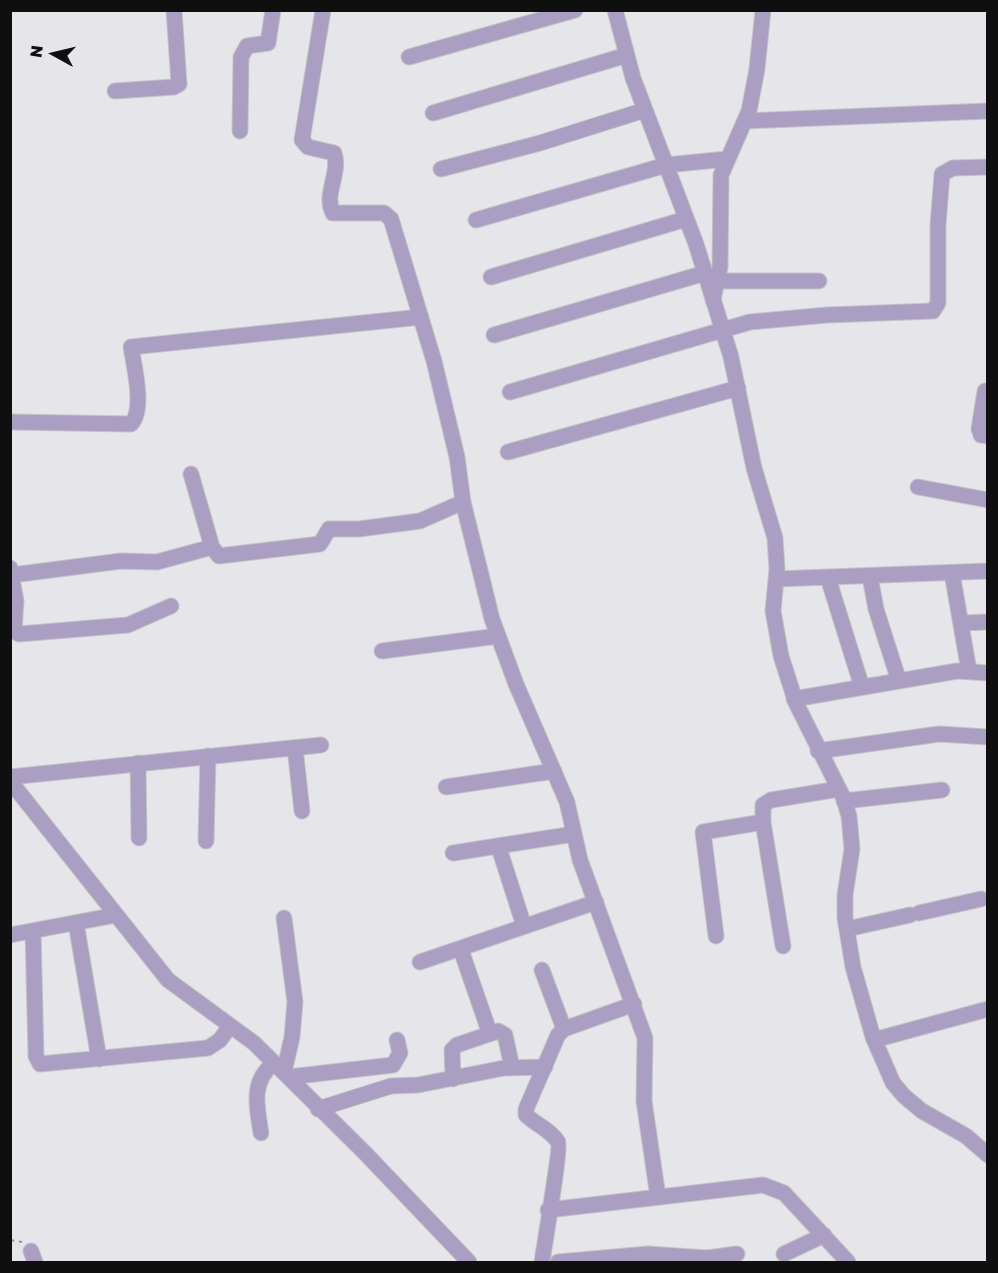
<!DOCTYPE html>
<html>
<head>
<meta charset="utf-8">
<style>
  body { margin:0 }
  #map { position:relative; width:998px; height:1273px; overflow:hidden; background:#e6e5e9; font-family:"Golos Text",sans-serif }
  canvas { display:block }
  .frame { position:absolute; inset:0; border:12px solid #0f0f10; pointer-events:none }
  .north { position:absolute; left:24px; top:24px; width:60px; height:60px; -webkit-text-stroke:4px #e6e5e9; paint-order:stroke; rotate:278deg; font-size:16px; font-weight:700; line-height:24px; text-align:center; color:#0f0f10 }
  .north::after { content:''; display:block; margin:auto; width:21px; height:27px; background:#0f0f10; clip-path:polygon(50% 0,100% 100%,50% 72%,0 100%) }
</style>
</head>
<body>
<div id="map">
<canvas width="998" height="1273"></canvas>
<div class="frame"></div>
<div class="north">N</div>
</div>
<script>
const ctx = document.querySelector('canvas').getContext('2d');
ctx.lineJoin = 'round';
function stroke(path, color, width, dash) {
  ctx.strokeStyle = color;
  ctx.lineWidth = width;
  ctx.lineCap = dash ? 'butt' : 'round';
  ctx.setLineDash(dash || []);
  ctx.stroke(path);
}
const minor = new Path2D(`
  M 323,10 L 302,140 L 308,147 L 334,153 C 341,173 323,195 333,213 L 384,213 L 391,219 L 434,361 L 457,457 L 463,502 L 492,619 L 516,684 L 567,802 L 580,860 L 645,1038 L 644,1101 L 658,1197
  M 615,10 L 633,78 L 696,244 L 731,357 L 754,468 L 775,538 L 777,569 L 773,611 L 781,656 L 796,703 L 844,799 L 849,816 L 852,849 L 845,895 L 845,918 L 853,967 L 873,1037 L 893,1083 L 904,1096 L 922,1111 L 966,1136 L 988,1155
  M 409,57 L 575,10
  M 115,91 L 174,87 L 179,84 L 174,10
  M 433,113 L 627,55
  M 745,121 L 988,111
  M 240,131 L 241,57 L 247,46 L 268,43 L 273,10
  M 441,169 L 540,143 L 645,110
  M 476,220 L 666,165 L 727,159
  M 491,277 L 686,219
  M 718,281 L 819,281
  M 713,300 L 720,267 L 721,175 L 749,111 L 757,69 L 763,10
  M 494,335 L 705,273
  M 985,391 L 979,429 L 981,435 L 988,436
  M 510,392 L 750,322 L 827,315 L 933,311 L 938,303 L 938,225 L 942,174 L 953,168 L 988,167
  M 10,422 L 131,424 C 145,410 134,366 131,347 L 421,317
  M 508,452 L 738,388
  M 191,474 L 212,547 L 219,556 L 320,544 L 329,529 L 359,529 L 420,521 L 463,502
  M 918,487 L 988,500
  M 10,568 L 16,601 L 14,631 L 19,634 L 128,625 L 171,606
  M 952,573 L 969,671
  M 12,575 L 121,561 L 157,562 L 212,547
  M 870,577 L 876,609 L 899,681
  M 828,578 L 862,687
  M 776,579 L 988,571
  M 961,623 L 988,622
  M 382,651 L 498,636
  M 794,699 L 957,671 L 988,673
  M 295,748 L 302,811
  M 818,751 L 939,734 L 988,737
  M 138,763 L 139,838
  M 10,777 L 321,745
  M 10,781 L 168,980 L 254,1043 L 365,1153 L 469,1262
  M 446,787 L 554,771
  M 844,801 L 942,790
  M 763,822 L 783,946
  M 206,841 L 208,756
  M 499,848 L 524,926
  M 453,853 L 574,834
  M 919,913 L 981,899
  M 76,923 L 99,1059
  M 847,929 L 910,915
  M 33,931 L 36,1056 L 40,1064 L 208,1048 L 220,1040 L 230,1026
  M 10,935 L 116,915
  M 716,936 L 703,832 L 763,822 L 763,805 L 771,800 L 839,789
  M 461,950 L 490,1034
  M 420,962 L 596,902
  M 542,970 L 564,1029
  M 874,1040 L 988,1009
  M 284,1072 L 292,1037 L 295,1002 L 284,918
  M 289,1077 L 393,1065 L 400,1053 L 397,1040
  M 453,1079 L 452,1050 L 457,1045 L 498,1031 L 505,1035 L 512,1067
  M 318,1109 L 391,1086 L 418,1085 L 504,1068 L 545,1067
  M 261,1133 C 257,1107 250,1082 274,1063
  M 548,1210 L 763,1185 L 784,1193 L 848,1262
  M 31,1251 L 35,1262
  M 784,1254 L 824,1235
  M 542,1262 C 544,1247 561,1148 558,1142 C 552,1131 535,1124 526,1115 L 526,1109 L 558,1035 L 564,1029 L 634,1004
  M 558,1262 L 648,1254 L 707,1258 L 737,1254`);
stroke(minor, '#c4c3c6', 17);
stroke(new Path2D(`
  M 10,1240 L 22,1242`), '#959597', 2, [4.5, 4.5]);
stroke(minor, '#aa9ec2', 15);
</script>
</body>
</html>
